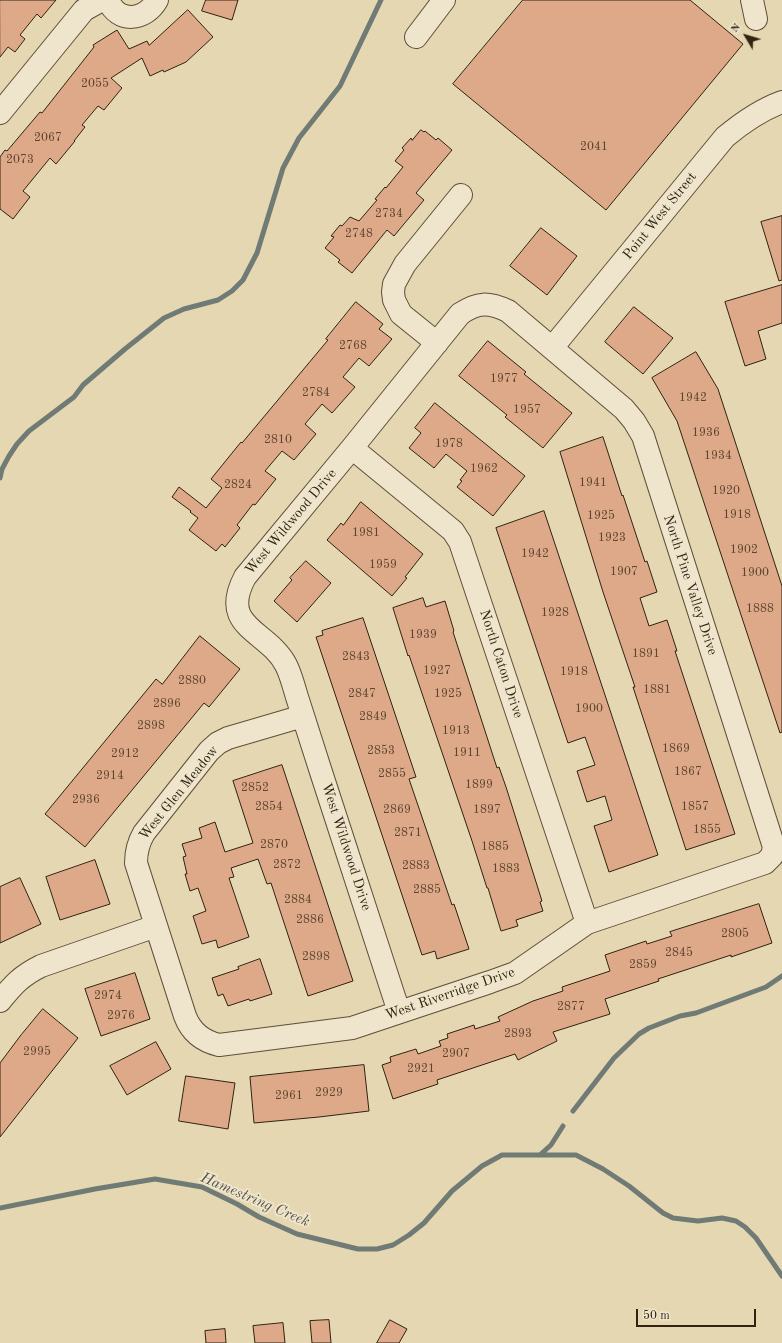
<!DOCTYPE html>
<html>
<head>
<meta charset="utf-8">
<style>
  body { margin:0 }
  #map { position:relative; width:782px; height:1343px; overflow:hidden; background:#e5d7b1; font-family:"Old Standard TT",serif }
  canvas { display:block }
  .north { position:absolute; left:726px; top:16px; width:40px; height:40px; -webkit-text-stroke:3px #eee5cc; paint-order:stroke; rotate:308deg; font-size:11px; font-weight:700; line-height:16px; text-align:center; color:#312211 }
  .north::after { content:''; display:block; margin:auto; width:14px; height:18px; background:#312211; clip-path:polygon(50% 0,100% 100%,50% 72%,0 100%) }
  .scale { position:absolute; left:636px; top:1309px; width:120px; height:18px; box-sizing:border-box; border:2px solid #312211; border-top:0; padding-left:5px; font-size:12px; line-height:14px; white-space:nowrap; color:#312211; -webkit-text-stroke:3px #eee5cc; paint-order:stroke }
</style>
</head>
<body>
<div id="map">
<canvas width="782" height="1343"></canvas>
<div class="north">N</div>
<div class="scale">50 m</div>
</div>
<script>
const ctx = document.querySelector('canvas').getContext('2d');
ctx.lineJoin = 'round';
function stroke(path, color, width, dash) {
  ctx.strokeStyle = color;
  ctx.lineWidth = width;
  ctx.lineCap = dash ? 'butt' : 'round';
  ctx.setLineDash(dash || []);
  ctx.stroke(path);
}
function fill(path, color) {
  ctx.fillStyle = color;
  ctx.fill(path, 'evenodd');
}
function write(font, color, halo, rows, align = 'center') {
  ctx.font = font + ' "Old Standard TT",serif';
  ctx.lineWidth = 4;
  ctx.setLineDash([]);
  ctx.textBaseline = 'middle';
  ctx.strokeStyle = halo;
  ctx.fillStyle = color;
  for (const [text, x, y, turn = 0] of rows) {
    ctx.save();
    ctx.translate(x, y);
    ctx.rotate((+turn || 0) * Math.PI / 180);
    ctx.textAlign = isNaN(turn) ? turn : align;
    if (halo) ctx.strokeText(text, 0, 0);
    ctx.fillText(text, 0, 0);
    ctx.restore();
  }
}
stroke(new Path2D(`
  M 0,478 L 2,469 L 9,456 L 17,444 L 29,431 L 74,397 L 83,385 L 125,349 L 164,318 L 184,309 L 218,300 L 232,291 L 243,280 L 257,253 L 283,168 L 299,138 L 340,86 L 381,0
  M 573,1111 L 614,1058 L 639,1034 L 649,1028 L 680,1016 L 696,1013 L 766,987 L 782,976
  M 541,1154 L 551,1145 L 563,1126
  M 0,1208 L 95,1189 L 155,1179 L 202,1187 L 237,1204 L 259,1217 L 297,1234 L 358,1249 L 377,1249 L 393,1245 L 409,1235 L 424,1223 L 452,1191 L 482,1166 L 502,1155 L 576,1155 L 603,1169 L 629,1186 L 663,1213 L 673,1218 L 698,1221 L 722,1218 L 736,1221 L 745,1227 L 756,1238 L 782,1276`), '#717b75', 5);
const building = new Path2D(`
  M 0,0 L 56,0 L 41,18 L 37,14 L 20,35 L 25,39 L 15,52 L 8,47 L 0,57 Z
  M 206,0 L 238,0 L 232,20 L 202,11 Z
  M 523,0 L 690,0 L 743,44 L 606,210 L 453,84 Z
  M 188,10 L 213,37 L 186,62 L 164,72 L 163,70 L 150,76 L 142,58 L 111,78 L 122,88 L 104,110 L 98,106 L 82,125 L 85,127 L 74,141 L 75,141 L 56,164 L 50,158 L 23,191 L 30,197 L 13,219 L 0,209 L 0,157 L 5,150 L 7,151 L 40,112 L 42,113 L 94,47 L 93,45 L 117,30 L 129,49 L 147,41 L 149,45 Z
  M 421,130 L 424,132 L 425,131 L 436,140 L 438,138 L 452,150 L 416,193 L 424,200 L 394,236 L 387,230 L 352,273 L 338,262 L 340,260 L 325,248 L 334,237 L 331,236 L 340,225 L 342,226 L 350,217 L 359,221 L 377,200 L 375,199 L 385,187 L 386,188 L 403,167 L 395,161 L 404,150 L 402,148 L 411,138 L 412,140 Z
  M 782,216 L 782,280 L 779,281 L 761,222 Z
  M 541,228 L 577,256 L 547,295 L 510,266 Z
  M 782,285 L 782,323 L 758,331 L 766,359 L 745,366 L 725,302 Z
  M 356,302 L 383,324 L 379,329 L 392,339 L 369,366 L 359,358 L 343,377 L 355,387 L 332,413 L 322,404 L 305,424 L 316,434 L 294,460 L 282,451 L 265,471 L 276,479 L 255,505 L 253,504 L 237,525 L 240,528 L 225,547 L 222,544 L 216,551 L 189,530 L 198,518 L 190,512 L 191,511 L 172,497 L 179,487 L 206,508 L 222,488 L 211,479 L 241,442 L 242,443 L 328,340 L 326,339 Z
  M 634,307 L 673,338 L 643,374 L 605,342 Z
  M 488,341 L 526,372 L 524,374 L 572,413 L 543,448 L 505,417 L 507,415 L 459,376 Z
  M 696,352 L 718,389 L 782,586 L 782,732 L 780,733 L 677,421 L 652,378 Z
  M 435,403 L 525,476 L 493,516 L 457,487 L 462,481 L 460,480 L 467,471 L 446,454 L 434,468 L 409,448 L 421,433 L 415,428 Z
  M 603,437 L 622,496 L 623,495 L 645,562 L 647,561 L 657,592 L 640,598 L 649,626 L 667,620 L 677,651 L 675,651 L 735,834 L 686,850 L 633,687 L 635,687 L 603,592 L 560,452 Z
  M 361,502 L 423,554 L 405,577 L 407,578 L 392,596 L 327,540 L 341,523 L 343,525 Z
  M 544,511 L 658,855 L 609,872 L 594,826 L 612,820 L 605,796 L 587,802 L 577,771 L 595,765 L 585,737 L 568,743 L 496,528 Z
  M 306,561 L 331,583 L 297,622 L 274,601 L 292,580 L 290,578 Z
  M 423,598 L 426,607 L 445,601 L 454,631 L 453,632 L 497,768 L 499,767 L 506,787 L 542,901 L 540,902 L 543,911 L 516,920 L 518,926 L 501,931 L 488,888 L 487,888 L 472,841 L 409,655 L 408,656 L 393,608 Z
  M 363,618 L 416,777 L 409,779 L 452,905 L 454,904 L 469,949 L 437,959 L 435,951 L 422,955 L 316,637 L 323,635 L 322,631 Z
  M 200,636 L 240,669 L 209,707 L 204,703 L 85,847 L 45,814 L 156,679 L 162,684 Z
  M 282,765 L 353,981 L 308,996 L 271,883 L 267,884 L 258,859 L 231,868 L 234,877 L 229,878 L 249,937 L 218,948 L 216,940 L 202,944 L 193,916 L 206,911 L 198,888 L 190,891 L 185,874 L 187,874 L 183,857 L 186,856 L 182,844 L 202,838 L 199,828 L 215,822 L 225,852 L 253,843 L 233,781 Z
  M 95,860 L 110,904 L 60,920 L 46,877 Z
  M 20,878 L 41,924 L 0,943 L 0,887 Z
  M 759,904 L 772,943 L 731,957 L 731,955 L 658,979 L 659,981 L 605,999 L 610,1014 L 553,1032 L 557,1041 L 518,1060 L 515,1054 L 437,1080 L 438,1084 L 393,1099 L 382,1065 L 391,1062 L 390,1057 L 416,1049 L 418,1054 L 441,1046 L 439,1041 L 448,1038 L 447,1034 L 474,1025 L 475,1029 L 500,1021 L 498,1017 L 533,1001 L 563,991 L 562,987 L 610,971 L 605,955 L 646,941 L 647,944 L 672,936 L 670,932 Z
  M 260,959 L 272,994 L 250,1001 L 249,999 L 228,1006 L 223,994 L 218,996 L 212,978 L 239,969 L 238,967 Z
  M 135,973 L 150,1019 L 101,1036 L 85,989 Z
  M 43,1009 L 78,1038 L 0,1137 L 0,1063 L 21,1035 Z
  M 156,1042 L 171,1069 L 127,1095 L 110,1066 Z
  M 364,1065 L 369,1111 L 319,1117 L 254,1123 L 250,1077 Z
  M 186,1076 L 235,1083 L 228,1129 L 179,1121 Z
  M 329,1320 L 331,1343 L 312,1343 L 310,1321 Z
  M 390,1320 L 407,1329 L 399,1343 L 377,1343 Z
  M 283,1323 L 285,1343 L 255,1343 L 253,1326 Z
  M 225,1329 L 226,1343 L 206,1343 L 205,1331 Z`);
fill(building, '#dda988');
stroke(building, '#312211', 1);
const minor = new Path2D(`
  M 108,0 C 118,24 145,21 157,0
  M 752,0 L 756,19
  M 416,37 L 444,0
  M 0,113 L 84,10 L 102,0
  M 437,343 L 401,314 L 394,300 L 393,292 L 394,284 L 405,264 L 461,195
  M 552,348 L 725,137 C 743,122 760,110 782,102
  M 352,448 L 453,531 L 460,542 L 587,923
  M 303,716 L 228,738 L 218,743 L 209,751 L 144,833 C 138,843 136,851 136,863 L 185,1016 C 191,1032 202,1041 219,1045 L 352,1028 L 490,982 L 515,973 L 587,923 L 765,863 L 772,856 L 774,847 L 643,436 L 634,421 L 624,409 L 508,311 C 488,302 478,302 460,314 L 352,448 L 245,577 C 218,628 268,630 286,665 C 291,675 294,687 297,697 C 305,722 313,747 321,772 C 347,852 373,932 399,1012
  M 0,1001 C 14,984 21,976 41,966 L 156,926`);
stroke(minor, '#5e4f39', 24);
stroke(minor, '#eee5cc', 22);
write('12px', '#5c442f', null, [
  ["2055",95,84],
  ["2067",48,138],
  ["2041",594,147],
  ["2073",20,160],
  ["2734",389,214],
  ["2748",359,234],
  ["2768",353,346],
  ["1977",504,379],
  ["2784",316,393],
  ["1942",693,398],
  ["1957",527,410],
  ["1936",706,433],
  ["2810",278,440],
  ["1978",449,444],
  ["1934",718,456],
  ["1962",484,469],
  ["1941",593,483],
  ["2824",238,485],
  ["1920",726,491],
  ["1918",737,515],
  ["1925",601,516],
  ["1981",366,533],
  ["1923",612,538],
  ["1902",744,550],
  ["1942",535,554],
  ["1959",383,565],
  ["1907",624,572],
  ["1900",755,573],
  ["1888",760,609],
  ["1928",555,613],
  ["1939",423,635],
  ["1891",646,654],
  ["2843",356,657],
  ["1927",437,671],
  ["1918",574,672],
  ["2880",192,681],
  ["1881",657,690],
  ["2847",362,694],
  ["1925",448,694],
  ["2896",167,704],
  ["1900",589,709],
  ["2849",373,717],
  ["2898",151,726],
  ["1913",456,731],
  ["1869",676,749],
  ["2853",381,751],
  ["1911",467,753],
  ["2912",125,754],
  ["1867",688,772],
  ["2855",392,774],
  ["2914",110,776],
  ["1899",479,785],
  ["2852",255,788],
  ["2936",86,800],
  ["2854",269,807],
  ["1857",695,807],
  ["2869",397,810],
  ["1897",487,810],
  ["1855",707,830],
  ["2871",408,833],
  ["2870",274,845],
  ["1885",495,847],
  ["2872",287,865],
  ["2883",416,866],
  ["1883",506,869],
  ["2885",427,890],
  ["2884",298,900],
  ["2886",310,920],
  ["2805",735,934],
  ["2845",679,953],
  ["2898",316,957],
  ["2859",643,965],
  ["2974",108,996],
  ["2877",571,1007],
  ["2976",121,1016],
  ["2893",518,1034],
  ["2995",37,1052],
  ["2907",456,1054],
  ["2921",421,1069],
  ["2929",329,1093],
  ["2961",289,1096]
]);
write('14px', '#312211', '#eee5cc', [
  ["Point West Street",660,216,-51],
  ["West Wildwood Drive",291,522,-50],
  ["North Pine Valley Drive",690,585,72],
  ["North Caton Drive",501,664,72],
  ["West Glen Meadow",179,793,-51],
  ["West Wildwood Drive",346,847,72],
  ["West Riverridge Drive",450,994,-19]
]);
write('italic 15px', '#514f43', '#eee5cc', [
  ["Hamestring Creek",255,1200,23]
]);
</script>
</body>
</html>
